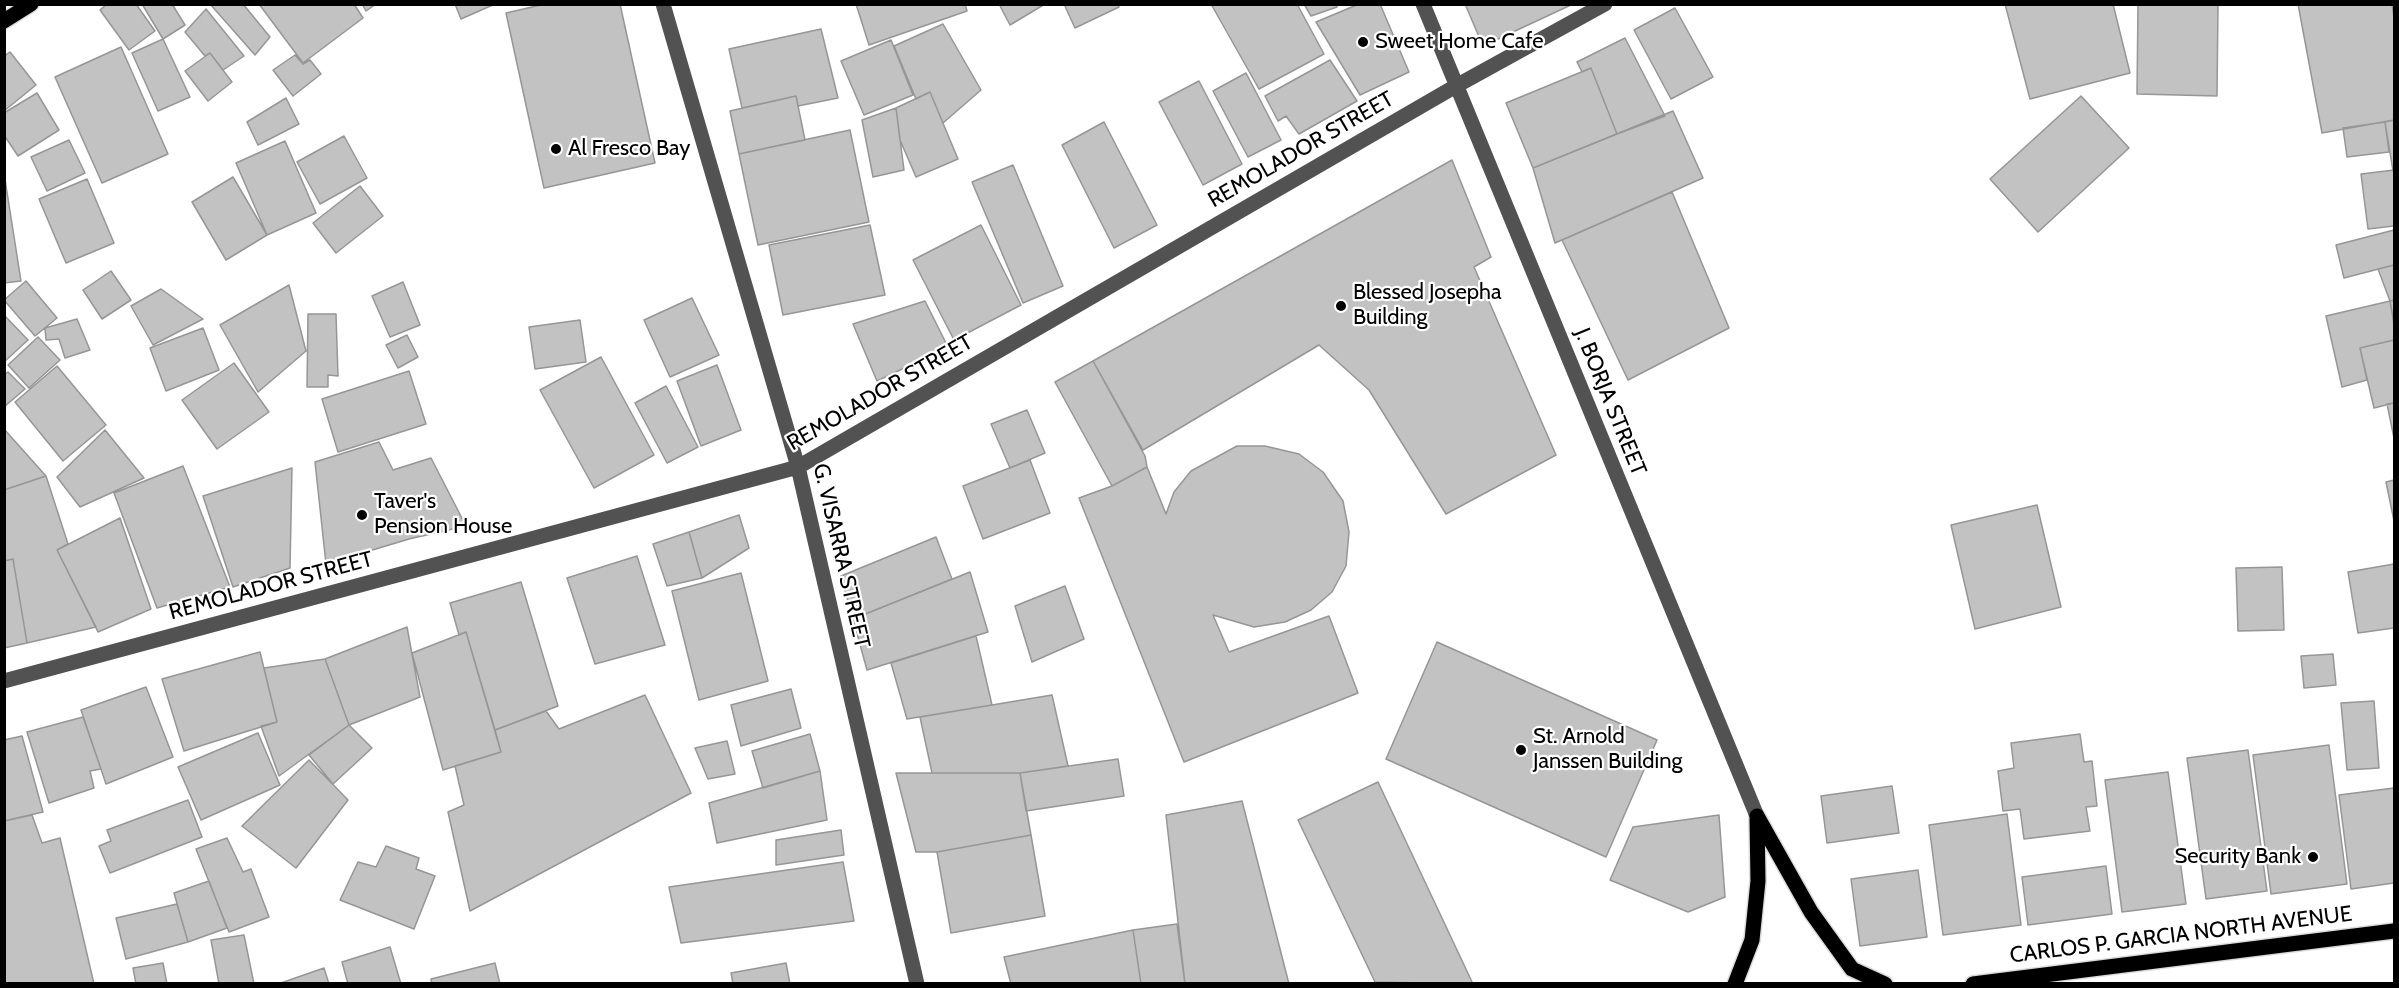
<!DOCTYPE html>
<html>
<head>
<meta charset="utf-8">
<style>
  body { margin:0 }
  #map { position:relative; width:2399px; height:988px; overflow:hidden; background:#fff; font-family:Cabin,sans-serif }
  canvas { display:block }
  .frame { position:absolute; inset:0; border:6px solid #000; pointer-events:none }
</style>
</head>
<body>
<div id="map">
<canvas width="2399" height="988"></canvas>
<div class="frame"></div>
</div>
<script>
const ctx = document.querySelector('canvas').getContext('2d');
ctx.lineJoin = 'round';
function fill(path, color) {
  ctx.fillStyle = color;
  ctx.fill(path, 'evenodd');
}
function stroke(path, color, width, dash) {
  ctx.strokeStyle = color;
  ctx.lineWidth = width;
  ctx.lineCap = dash ? 'butt' : 'round';
  ctx.setLineDash(dash || []);
  ctx.stroke(path);
}
function write(font, color, halo, rows, align = 'center') {
  ctx.font = font + ' Cabin,sans-serif';
  ctx.lineWidth = 4.5;
  ctx.setLineDash([]);
  ctx.textBaseline = 'middle';
  ctx.strokeStyle = halo;
  ctx.fillStyle = color;
  for (const [text, x, y, turn = 0] of rows) {
    ctx.save();
    ctx.translate(x, y);
    ctx.rotate((+turn || 0) * Math.PI / 180);
    ctx.textAlign = isNaN(turn) ? turn : align;
    if (halo) ctx.strokeText(text, 0, 0);
    ctx.fillText(text, 0, 0);
    ctx.restore();
  }
}
const building = new Path2D(`
  M 107,4 L 136,4 L 155,31 L 129,50 L 100,10 Z
  M 142,4 L 172,4 L 185,25 L 163,39 Z
  M 210,4 L 243,4 L 270,37 L 255,55 Z
  M 259,4 L 354,4 L 363,18 L 303,63 Z
  M 362,4 L 376,4 L 366,11 Z
  M 455,4 L 495,4 L 461,19 Z
  M 545,4 L 620,4 L 655,163 L 544,188 L 506,13 Z
  M 856,4 L 965,4 L 967,11 L 869,45 Z
  M 999,4 L 1045,4 L 1010,25 Z
  M 1064,4 L 1118,4 L 1119,7 L 1075,28 Z
  M 1211,4 L 1297,4 L 1324,54 L 1259,89 Z
  M 1304,4 L 1336,4 L 1337,7 L 1311,16 Z
  M 1359,4 L 1380,4 L 1409,72 L 1360,95 L 1316,22 Z
  M 1465,4 L 1573,4 L 1483,46 Z
  M 2005,4 L 2113,4 L 2130,73 L 2030,99 Z
  M 2138,4 L 2218,4 L 2217,96 L 2137,94 Z
  M 2298,4 L 2392,4 L 2394,18 L 2394,120 L 2322,133 Z
  M 1675,8 L 1713,77 L 1671,99 L 1634,30 Z
  M 206,9 L 244,56 L 223,70 L 210,53 L 205,56 L 185,32 Z
  M 943,24 L 981,90 L 943,123 L 930,92 L 916,99 L 894,46 Z
  M 821,29 L 838,98 L 798,106 L 796,96 L 742,108 L 729,49 Z
  M 1625,38 L 1665,116 L 1617,134 L 1591,68 L 1582,72 L 1577,62 Z
  M 163,39 L 190,97 L 158,111 L 132,53 Z
  M 891,40 L 913,95 L 864,115 L 841,61 Z
  M 121,47 L 168,154 L 102,183 L 55,77 Z
  M 10,52 L 36,85 L 4,111 L 4,56 Z
  M 210,53 L 232,82 L 208,101 L 185,71 Z
  M 295,55 L 303,64 L 310,60 L 321,74 L 293,96 L 273,70 Z
  M 1330,60 L 1357,101 L 1299,134 L 1286,116 L 1278,121 L 1265,96 Z
  M 1591,68 L 1617,134 L 1533,168 L 1506,103 Z
  M 1246,73 L 1281,140 L 1248,157 L 1213,91 Z
  M 1199,81 L 1242,164 L 1203,185 L 1159,102 Z
  M 930,92 L 958,159 L 916,177 L 900,140 L 896,108 Z
  M 37,93 L 59,130 L 18,156 L 4,135 L 4,113 Z
  M 796,96 L 805,140 L 739,154 L 730,111 Z
  M 2081,96 L 2129,148 L 2038,232 L 1990,179 Z
  M 286,98 L 299,124 L 258,145 L 247,122 Z
  M 896,108 L 904,170 L 873,177 L 862,120 Z
  M 1673,111 L 1703,178 L 1555,243 L 1533,168 Z
  M 2394,120 L 2394,170 L 2393,171 L 2385,122 Z
  M 1104,122 L 1157,225 L 1114,248 L 1062,145 Z
  M 2385,122 L 2389,152 L 2347,157 L 2343,128 Z
  M 850,130 L 869,222 L 758,245 L 739,154 Z
  M 344,136 L 367,178 L 320,204 L 297,162 Z
  M 69,140 L 85,173 L 47,191 L 31,157 Z
  M 285,141 L 316,213 L 267,235 L 236,163 Z
  M 1452,160 L 1491,257 L 1474,267 L 1556,455 L 1446,514 L 1369,390 L 1319,345 L 1143,450 L 1093,361 Z
  M 1013,165 L 1063,286 L 1023,303 L 972,182 Z
  M 2394,170 L 2394,226 L 2368,229 L 2361,174 Z
  M 4,173 L 21,281 L 4,283 Z
  M 233,177 L 267,235 L 226,260 L 192,202 Z
  M 87,179 L 114,243 L 66,263 L 39,199 Z
  M 360,186 L 383,216 L 336,253 L 313,223 Z
  M 1672,192 L 1729,328 L 1628,380 L 1562,240 Z
  M 870,225 L 885,295 L 783,315 L 769,245 Z
  M 981,225 L 1021,305 L 954,340 L 913,260 Z
  M 2394,230 L 2394,265 L 2344,278 L 2336,245 Z
  M 2394,265 L 2394,300 L 2390,301 L 2378,269 Z
  M 111,271 L 131,300 L 102,319 L 83,290 Z
  M 26,281 L 57,318 L 35,336 L 4,300 Z
  M 403,282 L 420,325 L 390,337 L 372,296 Z
  M 289,285 L 306,351 L 258,392 L 220,325 Z
  M 161,289 L 203,319 L 153,345 L 131,306 Z
  M 692,298 L 719,355 L 670,377 L 644,320 Z
  M 2394,300 L 2394,324 L 2390,301 Z
  M 925,301 L 948,347 L 877,381 L 853,324 Z
  M 2390,301 L 2394,324 L 2394,340 L 2360,348 L 2367,380 L 2342,387 L 2326,316 Z
  M 308,314 L 336,314 L 338,376 L 328,375 L 328,387 L 307,387 Z
  M 4,315 L 28,340 L 4,362 Z
  M 77,319 L 90,350 L 65,358 L 59,339 L 46,340 L 45,328 Z
  M 580,320 L 586,362 L 535,369 L 529,327 Z
  M 203,328 L 219,370 L 166,391 L 150,348 Z
  M 407,335 L 418,357 L 398,368 L 386,345 Z
  M 38,337 L 60,360 L 29,388 L 8,365 Z
  M 2394,340 L 2394,403 L 2374,408 L 2360,348 Z
  M 601,357 L 654,455 L 594,488 L 540,390 Z
  M 1093,361 L 1145,456 L 1147,467 L 1112,486 L 1055,382 Z
  M 234,363 L 269,412 L 217,449 L 182,400 Z
  M 717,365 L 741,430 L 701,446 L 677,381 Z
  M 57,366 L 106,425 L 63,461 L 15,402 Z
  M 409,371 L 426,424 L 338,452 L 322,399 Z
  M 8,372 L 25,389 L 4,407 L 4,375 Z
  M 666,386 L 698,447 L 667,463 L 635,403 Z
  M 2394,403 L 2394,438 L 2387,404 Z
  M 1027,410 L 1045,453 L 1010,468 L 991,424 Z
  M 4,429 L 46,476 L 4,490 Z
  M 105,430 L 144,478 L 80,507 L 57,477 Z
  M 379,442 L 393,470 L 431,458 L 466,526 L 409,539 L 326,564 L 315,462 Z
  M 1237,446 L 1265,446 L 1299,454 L 1323,472 L 1343,501 L 1349,532 L 1346,566 L 1332,592 L 1311,610 L 1285,622 L 1254,627 L 1213,615 L 1229,652 L 1329,616 L 1358,693 L 1184,762 L 1079,498 L 1112,486 L 1147,467 L 1166,514 L 1174,492 L 1191,471 Z
  M 1030,460 L 1050,513 L 983,539 L 963,486 Z
  M 183,466 L 230,587 L 157,608 L 114,493 Z
  M 292,468 L 290,568 L 233,587 L 203,496 Z
  M 46,476 L 68,544 L 57,550 L 96,627 L 27,643 L 13,559 L 4,561 L 4,490 Z
  M 2394,480 L 2394,521 L 2386,482 Z
  M 2037,505 L 2061,607 L 1975,629 L 1951,525 Z
  M 739,515 L 749,548 L 702,578 L 689,532 Z
  M 120,518 L 151,609 L 98,632 L 57,550 Z
  M 689,532 L 702,578 L 667,586 L 653,544 Z
  M 936,537 L 952,579 L 853,619 L 841,576 Z
  M 637,556 L 665,645 L 595,664 L 567,578 Z
  M 13,559 L 27,643 L 4,648 L 4,561 Z
  M 2394,564 L 2394,628 L 2358,633 L 2348,572 Z
  M 2282,567 L 2284,630 L 2238,631 L 2236,568 Z
  M 970,572 L 988,632 L 867,670 L 853,619 Z
  M 741,573 L 768,681 L 699,700 L 672,591 Z
  M 521,582 L 558,706 L 495,730 L 466,632 L 459,635 L 450,603 Z
  M 1065,586 L 1084,639 L 1032,662 L 1015,606 Z
  M 407,627 L 420,697 L 349,725 L 325,659 Z
  M 466,632 L 501,752 L 443,770 L 412,653 Z
  M 976,636 L 992,705 L 907,719 L 891,663 Z
  M 1437,642 L 1657,740 L 1606,857 L 1386,759 Z
  M 260,652 L 277,722 L 184,751 L 162,679 Z
  M 2333,654 L 2336,685 L 2304,688 L 2301,656 Z
  M 325,659 L 349,725 L 279,776 L 261,726 L 277,722 L 264,668 Z
  M 146,687 L 173,757 L 106,784 L 81,710 Z
  M 791,689 L 801,728 L 741,746 L 731,705 Z
  M 645,695 L 691,793 L 470,911 L 448,812 L 464,805 L 455,766 L 501,752 L 495,730 L 546,711 L 559,729 Z
  M 1052,695 L 1068,766 L 1020,773 L 932,773 L 920,717 Z
  M 2374,701 L 2379,768 L 2347,770 L 2341,703 Z
  M 83,717 L 101,769 L 90,771 L 94,788 L 49,803 L 27,732 Z
  M 349,725 L 372,748 L 333,784 L 309,755 Z
  M 258,733 L 280,785 L 201,820 L 178,767 Z
  M 810,734 L 820,771 L 763,788 L 752,751 Z
  M 2080,734 L 2084,762 L 2092,761 L 2097,806 L 2086,807 L 2090,831 L 2024,839 L 2020,809 L 2003,811 L 1998,771 L 2014,768 L 2011,743 Z
  M 22,736 L 43,812 L 4,821 L 4,740 Z
  M 727,741 L 735,774 L 708,779 L 695,748 Z
  M 2329,745 L 2347,884 L 2271,894 L 2253,755 Z
  M 2248,750 L 2267,891 L 2206,899 L 2187,758 Z
  M 1118,759 L 1124,796 L 1026,811 L 1020,773 Z
  M 309,760 L 348,800 L 296,868 L 242,826 Z
  M 820,771 L 827,820 L 717,843 L 709,803 Z
  M 2168,772 L 2186,904 L 2122,912 L 2105,780 Z
  M 896,773 L 1020,773 L 1031,835 L 937,852 L 916,852 Z
  M 1378,782 L 1473,984 L 1375,982 L 1298,820 Z
  M 1892,786 L 1899,833 L 1827,843 L 1821,796 Z
  M 2394,788 L 2394,883 L 2351,889 L 2339,795 Z
  M 188,800 L 202,837 L 110,873 L 99,846 L 111,841 L 107,830 Z
  M 1242,801 L 1289,984 L 1185,984 L 1166,815 Z
  M 2007,814 L 2021,925 L 1943,935 L 1929,825 Z
  M 32,815 L 42,843 L 60,838 L 94,984 L 4,984 L 4,821 Z
  M 1719,815 L 1725,897 L 1688,912 L 1610,880 L 1633,827 Z
  M 841,830 L 844,855 L 776,865 L 776,840 Z
  M 1031,835 L 1045,916 L 951,933 L 937,852 Z
  M 227,838 L 243,872 L 251,869 L 269,917 L 229,932 L 196,849 Z
  M 386,846 L 419,858 L 416,869 L 435,876 L 414,929 L 340,900 L 358,862 L 376,867 Z
  M 843,862 L 854,921 L 681,943 L 669,887 Z
  M 2106,866 L 2112,914 L 2028,925 L 2022,877 Z
  M 1918,870 L 1927,937 L 1860,946 L 1851,879 Z
  M 209,881 L 227,928 L 188,942 L 174,893 Z
  M 177,904 L 188,942 L 126,959 L 116,918 Z
  M 1177,924 L 1185,984 L 1141,984 L 1133,930 Z
  M 1133,930 L 1141,984 L 1011,984 L 1004,957 Z
  M 244,935 L 254,984 L 219,984 L 211,940 Z
  M 390,947 L 401,984 L 348,984 L 342,962 Z
  M 163,963 L 167,984 L 136,984 L 133,968 Z
  M 495,963 L 500,984 L 432,984 L 431,979 Z
  M 786,963 L 790,984 L 733,984 L 731,973 Z
  M 324,968 L 329,984 L 278,984 Z`);
fill(building, '#c2c2c2');
stroke(building, '#969696', 1.5);
const major = new Path2D(`
  M 4,21 L 31,4
  M 1757,816 L 1811,912 L 1852,969 L 1885,984
  M 1735,984 L 1752,940 L 1758,881 L 1757,819
  M 1973,984 L 2394,931`);
stroke(major, '#dbdbdb', 18);
stroke(new Path2D(`
  M 663,4 L 798,467 L 917,984
  M 1423,4 L 1757,816
  M 4,681 L 798,467 L 1456,86 L 1605,4`), '#525252', 15);
stroke(major, '#000', 15);
for (const [x, y, r, color] of [
  [1363,42,6,"#000"],
  [556,149,6,"#000"],
  [1341,306,6,"#000"],
  [362,515,6,"#000"],
  [1521,750,6,"#000"],
  [2313,857,6,"#000"]
]) {
  const dot = new Path2D();
  dot.arc(x, y, r, 0, 2 * Math.PI);
  ctx.fillStyle = color;
  ctx.fill(dot);
  stroke(dot, '#fff', 2);
}
write('22px', '#000', '#fff', [
  ["Sweet Home Cafe",1375,42],
  ["Al Fresco Bay",568,149],
  ["Blessed Josepha",1353,293],
  ["Building",1353,318],
  ["Taver's",374,502],
  ["Pension House",374,527],
  ["St. Arnold",1533,737],
  ["Janssen Building",1533,762],
  ["Security Bank",2301,857,"right"]
], 'left');
write('22px', '#000', '#fff', [
  ["REMOLADOR STREET",1301,150,-30],
  ["REMOLADOR STREET",880,393,-30],
  ["J. BORJA STREET",1610,402,68],
  ["G. VISARRA STREET",841,556,77],
  ["REMOLADOR STREET",271,586,-15],
  ["CARLOS P. GARCIA NORTH AVENUE",2181,935,-7]
]);
</script>
</body>
</html>
